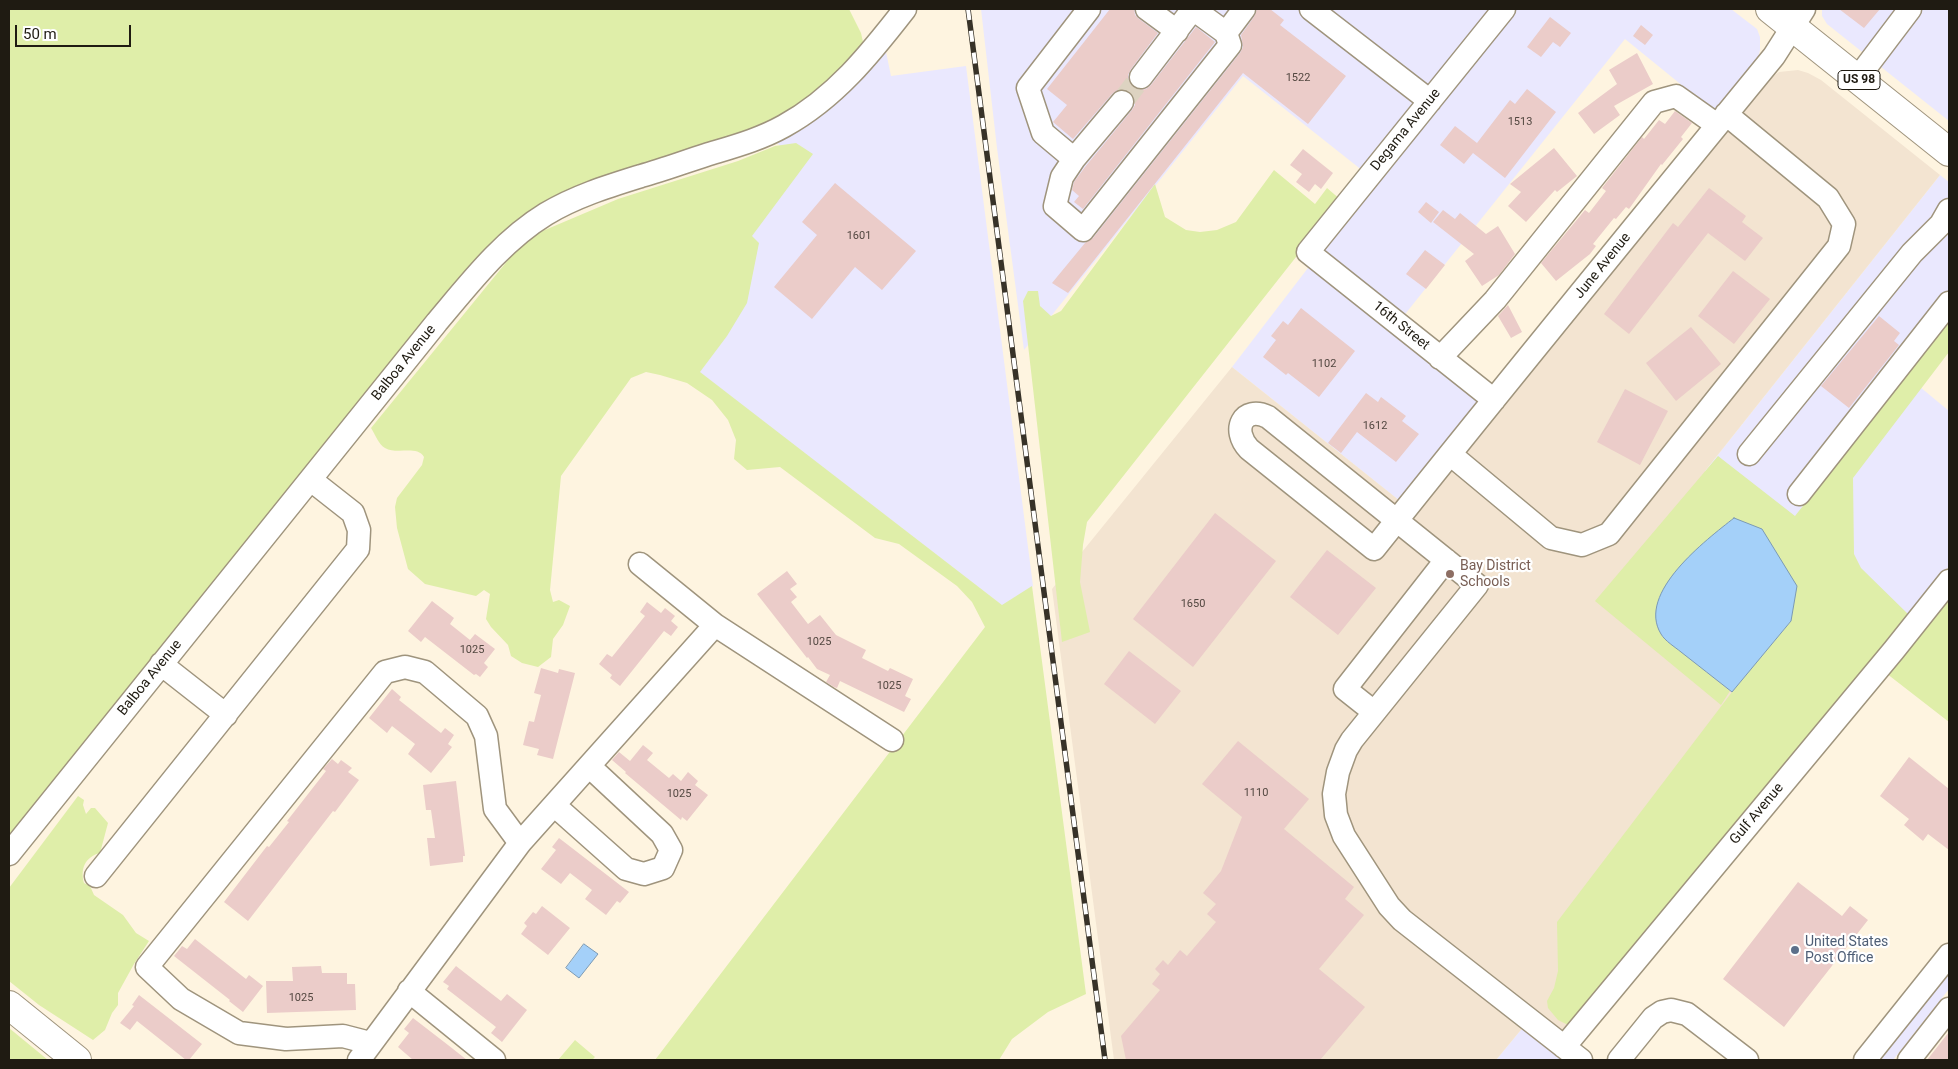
<!DOCTYPE html>
<html>
<head>
<meta charset="utf-8">
<style>
  body { margin:0 }
  #map { position:relative; width:1958px; height:1069px; overflow:hidden; background:#fef4e0; font-family:Roboto,sans-serif }
  canvas { display:block }
  .frame { position:absolute; inset:0; border:10px solid #1f1b12; pointer-events:none }
  .scale { position:absolute; left:15px; top:25px; width:116px; height:22px; box-sizing:border-box; border:2px solid #1f1b12; border-top:0; padding-left:6px; font-size:15px; line-height:18px; white-space:nowrap; color:#1f1b12; -webkit-text-stroke:4px #fff; paint-order:stroke }
</style>
</head>
<body>
<div id="map">
<canvas width="1958" height="1069"></canvas>
<div class="frame"></div>
<div class="scale">50 m</div>
</div>
<script>
const ctx = document.querySelector('canvas').getContext('2d');
ctx.lineJoin = 'round';
function fill(path, color) {
  ctx.fillStyle = color;
  ctx.fill(path, 'evenodd');
}
function stroke(path, color, width, dash) {
  ctx.strokeStyle = color;
  ctx.lineWidth = width;
  ctx.lineCap = dash ? 'butt' : 'round';
  ctx.setLineDash(dash || []);
  ctx.stroke(path);
}
function write(font, color, halo, rows, align = 'center') {
  ctx.font = font + ' Roboto,sans-serif';
  ctx.lineWidth = 4.5;
  ctx.setLineDash([]);
  ctx.textBaseline = 'middle';
  ctx.strokeStyle = halo;
  ctx.fillStyle = color;
  for (const [text, x, y, turn = 0] of rows) {
    ctx.save();
    ctx.translate(x, y);
    ctx.rotate((+turn || 0) * Math.PI / 180);
    ctx.textAlign = isNaN(turn) ? turn : align;
    if (halo) ctx.strokeText(text, 0, 0);
    ctx.fillText(text, 0, 0);
    ctx.restore();
  }
}
fill(new Path2D(`
  M 981,9 L 1493,9 L 1363,171 L 1243,76 L 1024,350 L 997,148 Z
  M 1512,9 L 1731,9 L 1757,29 L 1760,37 L 1760,50 L 1758,58 L 1716,113 L 1625,39 L 1402,318 L 1328,257 L 1324,249 Z
  M 1822,9 L 1949,9 L 1949,121 L 1827,24 L 1822,16 Z
  M 885,47 L 891,76 L 966,66 L 1033,586 L 1012,613 L 656,339 L 797,159 L 773,140 Z
  M 1940,175 L 1949,182 L 1949,340 L 1914,382 L 1949,411 L 1949,566 L 1900,626 L 1705,471 Z
  M 1311,264 L 1481,402 L 1401,502 L 1232,367 Z
  M 1949,966 L 1949,989 L 1893,1060 L 1882,1060 L 1883,1053 Z
  M 1525,1025 L 1569,1060 L 1496,1060 Z`), '#eae8fe');
fill(new Path2D(`
  M 1798,70 L 1808,73 L 1821,80 L 1940,175 L 1705,471 L 1818,560 L 1569,1029 L 1561,1032 L 1534,1014 L 1496,1060 L 1114,1060 L 1052,589 L 1232,367 L 1415,513 L 1770,78 L 1779,72 Z`), '#f3e4d1');
fill(new Path2D(`
  M 9,9 L 849,9 L 861,33 L 863,42 L 860,50 L 848,64 L 806,100 L 755,129 L 559,197 L 27,815 L 9,834 Z
  M 796,143 L 813,154 L 752,236 L 759,243 L 747,303 L 727,336 L 700,372 L 1002,605 L 1032,586 L 1086,994 L 1048,1012 L 1012,1039 L 999,1060 L 655,1060 L 985,627 L 972,602 L 957,586 L 899,544 L 875,538 L 780,467 L 747,470 L 734,459 L 736,440 L 728,420 L 712,400 L 687,383 L 660,375 L 646,372 L 631,378 L 561,476 L 550,590 L 553,602 L 559,600 L 570,606 L 563,625 L 553,639 L 551,657 L 538,667 L 522,663 L 511,656 L 508,645 L 491,627 L 486,619 L 490,594 L 484,590 L 476,596 L 425,584 L 408,569 L 397,528 L 395,507 L 397,498 L 422,465 L 424,457 C 417,445 397,455 385,448 C 379,445 375,434 371,428 L 526,238 L 618,199 L 738,161 L 775,146 Z
  M 1274,170 L 1315,204 L 1327,188 L 1341,200 L 1087,522 L 1083,545 L 1080,582 L 1090,632 L 1062,642 L 1023,301 L 1028,291 L 1038,291 L 1040,306 L 1051,316 L 1061,311 L 1155,184 L 1165,217 L 1186,230 L 1200,232 L 1217,230 L 1236,222 Z
  M 1949,319 L 1949,352 L 1853,478 L 1854,554 L 1861,568 L 1909,615 L 1574,1024 L 1566,1024 L 1558,1020 L 1548,1008 L 1547,1001 L 1554,988 L 1558,971 L 1557,922 L 1732,692 L 1791,621 L 1656,608 L 1656,623 L 1662,636 L 1730,691 L 1721,705 L 1595,601 L 1718,456 L 1795,516 Z
  M 1949,587 L 1949,722 L 1882,670 Z
  M 78,796 L 84,800 L 83,805 L 86,814 L 91,808 L 95,808 L 108,823 L 100,853 C 85,857 80,869 84,883 L 90,886 L 94,895 L 123,915 L 136,933 L 149,941 L 134,964 L 118,993 L 118,1005 L 112,1013 L 105,1030 L 93,1040 L 39,1005 L 9,981 L 9,888 Z
  M 9,1028 L 48,1060 L 9,1060 Z
  M 575,1040 L 595,1057 L 592,1060 L 558,1060 Z`), '#dfeea9');
const water = new Path2D(`
  M 1734,518 L 1762,529 L 1797,586 L 1791,621 L 1732,692 C 1715,679 1698,665 1681,652 C 1675,647 1665,641 1661,634 C 1636,593 1706,540 1734,518 Z
  M 584,944 L 598,954 L 579,978 L 566,968 Z`);
fill(water, '#a4d0f9');
stroke(water, '#7c9ab4', 1);
fill(new Path2D(`
  M 1110,9 L 1134,9 L 1135,15 L 1139,19 L 1158,33 L 1131,69 L 1128,75 L 1129,82 L 1133,88 L 1139,90 L 1146,89 L 1151,85 L 1196,27 L 1215,42 L 1083,209 L 1074,202 L 1079,196 L 1072,190 L 1074,182 L 1085,167 L 1132,110 L 1135,105 L 1134,98 L 1131,92 L 1125,89 L 1117,90 L 1112,94 L 1073,139 L 1053,122 L 1067,105 L 1047,89 Z
  M 1257,9 L 1270,9 L 1284,20 L 1280,25 L 1346,76 L 1308,124 L 1243,73 L 1068,293 L 1052,283 L 1085,243 L 1093,238 L 1240,53 L 1243,47 L 1241,35 L 1254,17 Z
  M 1839,9 L 1880,9 L 1864,28 Z
  M 1550,17 L 1571,33 L 1560,47 L 1553,42 L 1541,57 L 1527,47 Z
  M 1641,25 L 1653,35 L 1645,45 L 1633,36 Z
  M 1637,53 L 1653,84 L 1614,106 L 1620,115 L 1594,134 L 1578,113 L 1617,84 L 1609,70 Z
  M 1527,89 L 1556,112 L 1505,178 L 1473,153 L 1464,164 L 1440,145 L 1455,126 L 1477,143 L 1510,100 L 1515,104 Z
  M 1675,111 L 1692,123 L 1681,137 L 1683,139 L 1662,165 L 1661,164 L 1629,209 L 1626,207 L 1616,219 L 1614,218 L 1593,244 L 1596,246 L 1590,254 L 1556,281 L 1541,263 L 1585,210 L 1589,213 L 1606,191 L 1602,188 L 1642,137 L 1644,139 L 1659,120 L 1665,124 Z
  M 1554,148 L 1577,176 L 1557,192 L 1555,190 L 1526,222 L 1508,206 L 1521,192 L 1510,184 Z
  M 1303,149 L 1333,173 L 1321,189 L 1315,184 L 1309,192 L 1296,182 L 1302,174 L 1290,165 Z
  M 835,183 L 916,251 L 882,290 L 855,267 L 812,319 L 774,287 L 817,235 L 802,222 Z
  M 1709,188 L 1746,216 L 1742,222 L 1763,238 L 1745,261 L 1708,233 L 1629,334 L 1604,314 L 1673,223 L 1678,227 Z
  M 1426,202 L 1439,212 L 1431,223 L 1418,212 Z
  M 1443,210 L 1455,219 L 1460,213 L 1486,234 L 1498,226 L 1515,254 L 1499,275 L 1482,286 L 1465,261 L 1474,254 L 1433,222 Z
  M 1425,250 L 1445,265 L 1426,289 L 1406,274 Z
  M 1733,271 L 1770,299 L 1734,344 L 1698,316 Z
  M 1508,305 L 1522,332 L 1511,338 L 1498,316 Z
  M 1301,308 L 1355,351 L 1319,397 L 1288,373 L 1286,375 L 1263,357 L 1276,340 L 1271,336 L 1283,321 L 1288,325 Z
  M 1879,316 L 1900,333 L 1894,341 L 1899,345 L 1849,408 L 1821,386 Z
  M 1691,327 L 1721,364 L 1676,401 L 1646,363 Z
  M 1625,389 L 1668,411 L 1640,465 L 1597,442 Z
  M 1366,393 L 1378,402 L 1381,397 L 1406,416 L 1402,421 L 1419,434 L 1396,462 L 1357,432 L 1341,453 L 1328,443 Z
  M 1215,513 L 1276,561 L 1193,667 L 1133,619 Z
  M 1327,550 L 1376,588 L 1338,635 L 1290,597 Z
  M 787,571 L 797,584 L 790,589 L 797,597 L 791,602 L 808,624 L 820,615 L 836,635 L 866,650 L 862,658 L 888,671 L 890,668 L 913,679 L 905,696 L 911,699 L 904,712 L 840,681 L 837,688 L 834,687 L 826,682 L 830,675 L 817,669 L 808,657 L 807,658 L 757,594 Z
  M 432,601 L 454,618 L 450,624 L 470,640 L 475,634 L 495,649 L 484,663 L 488,667 L 480,677 L 476,674 L 474,675 L 425,637 L 421,642 L 408,631 Z
  M 647,602 L 661,613 L 665,608 L 675,616 L 671,621 L 678,627 L 671,636 L 664,631 L 620,686 L 610,678 L 612,675 L 599,664 L 607,654 L 612,657 L 645,616 L 640,612 Z
  M 1129,651 L 1181,691 L 1155,724 L 1104,684 Z
  M 541,668 L 558,673 L 559,669 L 575,673 L 553,759 L 537,755 L 539,749 L 523,745 L 529,721 L 534,722 L 541,695 L 534,693 Z
  M 392,689 L 401,697 L 399,700 L 441,733 L 445,728 L 454,735 L 448,744 L 452,747 L 431,773 L 408,754 L 415,744 L 392,726 L 387,733 L 369,718 Z
  M 1238,741 L 1309,799 L 1284,829 L 1354,887 L 1345,899 L 1364,915 L 1319,969 L 1365,1007 L 1320,1060 L 1126,1060 L 1121,1036 L 1160,990 L 1152,984 L 1160,974 L 1155,969 L 1163,960 L 1168,965 L 1180,950 L 1187,956 L 1216,922 L 1207,914 L 1216,904 L 1203,893 L 1221,871 L 1242,817 L 1202,784 Z
  M 643,745 L 653,753 L 647,760 L 669,778 L 673,774 L 681,781 L 688,772 L 698,781 L 695,785 L 708,795 L 687,821 L 682,817 L 681,820 L 625,773 L 626,772 L 612,760 L 619,752 L 630,761 Z
  M 1909,757 L 1949,789 L 1949,850 L 1928,834 L 1923,841 L 1904,825 L 1909,819 L 1880,796 Z
  M 332,759 L 338,764 L 341,760 L 352,768 L 348,772 L 359,780 L 335,812 L 333,811 L 248,921 L 224,902 L 267,846 L 269,847 L 289,822 L 287,821 L 326,771 L 323,769 Z
  M 456,781 L 465,856 L 463,856 L 463,862 L 430,866 L 427,838 L 435,838 L 431,810 L 426,810 L 423,785 Z
  M 559,838 L 629,892 L 620,903 L 617,901 L 606,915 L 585,899 L 592,890 L 570,873 L 561,884 L 541,869 L 556,850 L 552,847 Z
  M 1798,882 L 1842,916 L 1850,906 L 1868,920 L 1784,1027 L 1723,979 Z
  M 542,906 L 570,928 L 548,955 L 521,934 L 527,926 L 524,923 L 533,912 L 536,914 Z
  M 195,939 L 246,979 L 249,975 L 263,986 L 243,1012 L 229,1001 L 230,1000 L 174,956 L 182,946 L 187,949 Z
  M 321,966 L 322,973 L 347,973 L 347,984 L 355,984 L 356,1010 L 267,1013 L 266,981 L 293,981 L 292,967 Z
  M 456,966 L 501,1001 L 507,994 L 527,1010 L 502,1042 L 491,1033 L 496,1027 L 447,989 L 449,986 L 443,982 Z
  M 139,995 L 202,1044 L 189,1060 L 186,1060 L 137,1021 L 130,1030 L 120,1023 L 134,1006 L 132,1005 Z
  M 413,1018 L 448,1045 L 467,1060 L 413,1060 L 398,1047 L 409,1033 L 404,1029 Z
  M 1949,1032 L 1949,1060 L 1927,1060 Z`), '#ebccc9');
stroke(new Path2D(`
  M 1122,102 L 1141,77`), '#ddd3c1', 22, [22, 11]);
const minor = new Path2D(`
  M 1147,9 L 1177,31
  M 1311,9 L 1430,101
  M 1141,77 L 1193,9 L 1226,33
  M 1857,79 L 1910,9
  M 1122,102 L 1074,159 L 1062,177 L 1055,206 L 1083,230 L 1230,45 L 1226,33 L 1244,9
  M 1074,159 L 1043,133 L 1028,88 L 1089,9
  M 1440,358 L 1495,300 L 1654,102 L 1676,96 L 1717,125
  M 1494,400 L 1308,252 L 1504,9
  M 1450,454 L 1551,538 L 1582,545 L 1609,534 L 1839,246 L 1844,224 L 1828,198 L 1726,114
  M 1749,454 L 1912,253 L 1941,224 L 1949,210
  M 1799,494 L 1949,303
  M 640,564 L 715,625 L 892,740
  M 161,664 L 226,715
  M 1374,712 L 1345,689 L 1446,560
  M 554,805 L 626,869 L 644,874 L 663,868 L 671,850 L 662,834 L 589,766
  M 9,854 L 437,322 C 470,283 502,241 546,214 C 576,196 609,186 641,176 C 663,170 684,162 706,155 C 732,147 759,140 784,126 C 835,98 870,54 905,9
  M 96,876 L 358,549 L 359,530 L 353,513 L 311,480
  M 409,991 L 494,1060
  M 370,1043 L 343,1036 L 286,1039 L 239,1033 L 181,999 L 147,967 L 385,672 L 405,667 L 425,672 L 477,716 L 486,736 L 495,809 L 520,843
  M 1564,1047 L 1894,650 L 1949,581
  M 359,1060 L 520,843 L 715,625
  M 1581,1060 L 1402,920 L 1389,906 L 1344,836 L 1336,815 L 1334,794 L 1338,772 L 1346,750 L 1352,740 L 1477,585 L 1268,417 C 1243,405 1231,430 1249,449 L 1374,549 C 1506,383 1640,220 1774,56 L 1804,9
  M 1619,1060 L 1653,1018 L 1662,1012 L 1671,1010 L 1687,1014 L 1747,1060
  M 1865,1060 L 1949,955
  M 1909,1060 L 1949,1009`);
const major = new Path2D(`
  M 9,1005 L 77,1060`);
const highway = new Path2D(`
  M 1770,9 L 1949,152`);
stroke(minor, '#9f947d', 25);
stroke(major, '#9f947d', 30);
stroke(highway, '#9f947d', 30);
stroke(minor, '#fff', 22);
stroke(major, '#fff', 28);
stroke(highway, '#fff', 28);
const rail = new Path2D(`
  M 968,9 L 1105,1060`);
stroke(rail, '#373228', 5.5);
stroke(rail, '#fff', 4, [11]);
for (const [x, y, r, color] of [
  [1450,574,5,"#8d6e63"],
  [1795,950,5,"#5c6f8a"]
]) {
  const dot = new Path2D();
  dot.arc(x, y, r, 0, 2 * Math.PI);
  ctx.fillStyle = color;
  ctx.fill(dot);
  stroke(dot, '#fff', 2);
}
write('11px', '#524740', null, [
  ["1522",1298,78],
  ["1513",1520,122],
  ["1601",859,236],
  ["1102",1324,364],
  ["1612",1375,426],
  ["1650",1193,604],
  ["1025",819,642],
  ["1025",472,650],
  ["1025",889,686],
  ["1110",1256,793],
  ["1025",679,794],
  ["1025",301,998]
]);
for (const [x, y, w] of [
  [1859,80,42]
]) {
  const box = new Path2D();
  box.roundRect(x - w / 2, y - 9.5, w, 19, 4);
  ctx.fillStyle = '#fff';
  ctx.fill(box);
  stroke(box, '#1f1b12', 1);
}
write('bold 12px', '#1f1b12', null, [
  ["US 98",1859,80]
]);
write('14px', '#1f1b12', '#fff', [
  ["Degama Avenue",1406,130,-51],
  ["June Avenue",1603,266,-51],
  ["16th Street",1401,326,39],
  ["Balboa Avenue",404,363,-51],
  ["Balboa Avenue",150,678,-51],
  ["Gulf Avenue",1757,814,-50]
]);
write('14px', '#785e54', '#fff', [
  ["Bay District",1460,566],
  ["Schools",1460,582]
], 'left');
write('14px', '#4e5e75', '#fff', [
  ["United States",1805,942],
  ["Post Office",1805,958]
], 'left');
</script>
</body>
</html>
